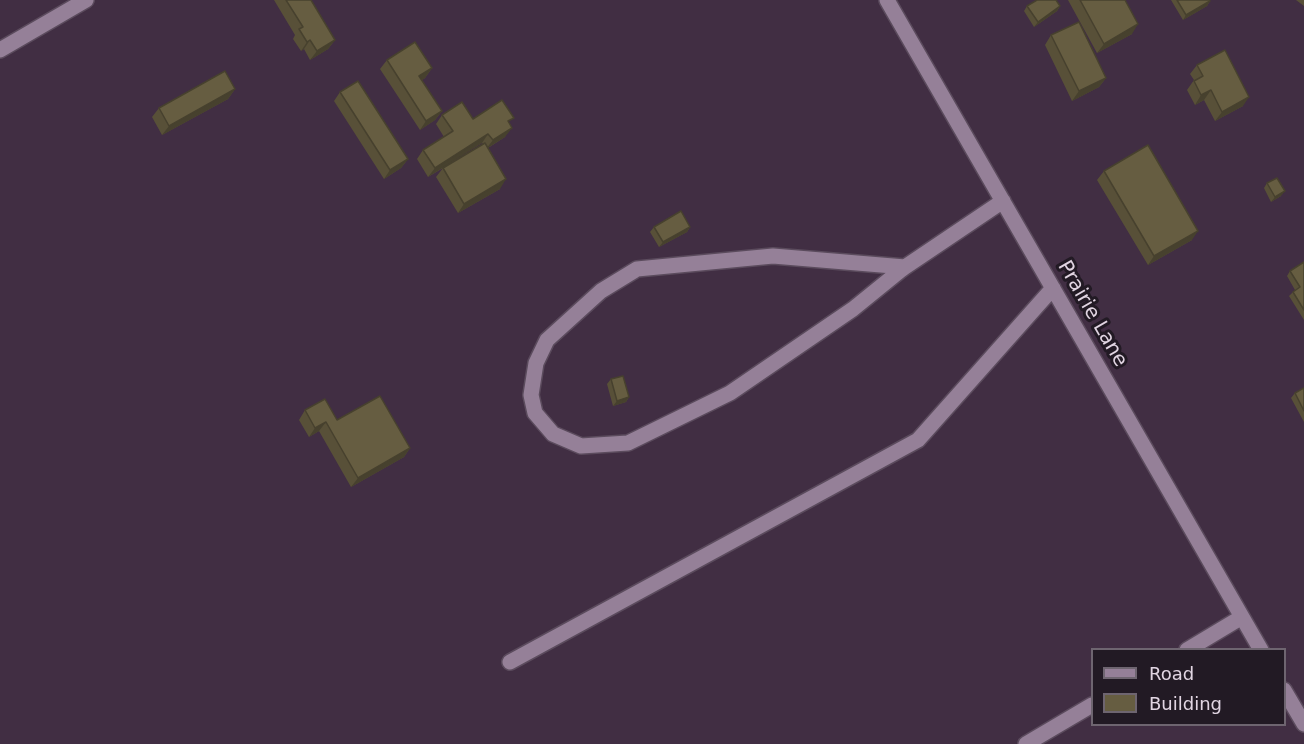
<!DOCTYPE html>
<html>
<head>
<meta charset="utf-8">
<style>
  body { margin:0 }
  #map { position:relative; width:1304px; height:744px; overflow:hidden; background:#412e43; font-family:"DejaVu Sans",sans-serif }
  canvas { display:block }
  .legend { position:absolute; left:1091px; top:648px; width:195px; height:78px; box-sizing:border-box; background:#221a24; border:2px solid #6e6570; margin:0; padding:8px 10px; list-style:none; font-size:18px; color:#e1d5e2 }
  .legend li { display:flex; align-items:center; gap:12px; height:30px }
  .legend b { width:30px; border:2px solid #6e6570 }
</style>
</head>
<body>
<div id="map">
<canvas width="1304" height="744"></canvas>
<ul class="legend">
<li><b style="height:8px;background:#958098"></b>Road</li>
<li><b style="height:16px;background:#665d41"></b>Building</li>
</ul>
</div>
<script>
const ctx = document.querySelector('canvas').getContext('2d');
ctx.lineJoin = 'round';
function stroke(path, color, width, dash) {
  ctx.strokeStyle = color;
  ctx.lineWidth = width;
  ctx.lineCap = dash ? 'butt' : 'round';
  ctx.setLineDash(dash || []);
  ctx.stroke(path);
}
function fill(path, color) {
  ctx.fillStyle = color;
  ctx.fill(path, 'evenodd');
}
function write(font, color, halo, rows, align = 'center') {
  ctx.font = font + ' "DejaVu Sans",sans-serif';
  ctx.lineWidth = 6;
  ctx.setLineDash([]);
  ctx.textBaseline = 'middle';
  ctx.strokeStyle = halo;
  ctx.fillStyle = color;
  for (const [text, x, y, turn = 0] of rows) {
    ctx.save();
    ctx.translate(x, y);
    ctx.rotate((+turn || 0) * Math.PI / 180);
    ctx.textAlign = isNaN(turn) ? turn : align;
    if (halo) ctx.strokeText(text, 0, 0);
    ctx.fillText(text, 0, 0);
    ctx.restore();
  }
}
const minor = new Path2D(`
  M 887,0 L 1261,650
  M 0,50 L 86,0
  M 905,267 L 773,256 L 637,269 L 601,291 L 547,340 L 536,363 L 531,395 L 535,413 L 553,434 L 581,446 L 628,443 L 730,393 L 853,309 L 901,270 L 905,267 L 1003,201
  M 1187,650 L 1242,617
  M 510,662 L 918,440 L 1053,288
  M 1284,690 L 1304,724
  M 1026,744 L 1092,705`);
stroke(minor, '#5b4b5d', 18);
stroke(minor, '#958098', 15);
fill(new Path2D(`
  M 274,0 L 311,0 L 335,40 L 328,49 L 310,60 L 304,49 L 301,51 L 293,39 L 295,35 Z
  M 1068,0 L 1125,0 L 1132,34 L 1097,53 Z
  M 1171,0 L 1209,0 L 1210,1 L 1207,6 L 1183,20 Z
  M 1296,0 L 1304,0 L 1304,6 Z
  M 1027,6 L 1060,6 L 1057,11 L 1034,27 L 1024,11 Z
  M 1051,35 L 1106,78 L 1099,87 L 1072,101 L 1045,45 Z
  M 387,60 L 432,68 L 425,78 L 422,80 L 442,111 L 435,120 L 420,130 L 380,69 Z
  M 1197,65 L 1243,106 L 1215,121 L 1204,100 L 1195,105 L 1187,90 L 1194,80 L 1190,74 Z
  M 235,89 L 228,99 L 162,135 L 152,117 L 159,108 Z
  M 340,92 L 408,159 L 401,168 L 384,179 L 334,101 Z
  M 442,115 L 510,124 L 505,137 L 488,148 L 500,189 L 458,213 L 436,177 L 443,168 L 428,177 L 417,159 L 423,150 L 444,137 L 436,124 ZM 482,143 L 483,144 L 443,167 Z
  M 1104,171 L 1192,240 L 1148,265 L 1097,180 Z
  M 1267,183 L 1281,196 L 1271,202 L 1264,188 Z
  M 654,227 L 690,227 L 687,232 L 659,247 L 650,232 Z
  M 1304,262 L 1304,320 L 1289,296 L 1295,290 L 1287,276 L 1290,271 Z
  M 611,379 L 629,397 L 626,402 L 613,406 L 607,384 Z
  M 1304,388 L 1304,422 L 1291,398 L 1295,393 Z
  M 305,410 L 337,420 L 410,448 L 404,457 L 351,487 L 319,431 L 309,437 L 299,420 Z`), '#585038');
fill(new Path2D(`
  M 1210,1 L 1207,6 L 1183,20 L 1186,15 Z
  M 1060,6 L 1057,11 L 1034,27 L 1038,22 Z
  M 1138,24 L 1132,34 L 1097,53 L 1104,44 Z
  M 310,40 L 304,49 L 301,51 L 307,42 Z
  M 335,40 L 328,49 L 310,60 L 317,51 Z
  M 432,68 L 425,78 L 413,86 L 419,76 Z
  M 1106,78 L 1099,87 L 1072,101 L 1079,91 Z
  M 235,89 L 228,99 L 162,135 L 169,126 Z
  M 1211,90 L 1204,100 L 1195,105 L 1201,95 Z
  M 1249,97 L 1243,106 L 1215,121 L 1222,112 Z
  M 442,111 L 435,120 L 420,130 L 426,121 Z
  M 512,128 L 505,137 L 486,149 L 493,140 Z
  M 488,134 L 482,143 L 428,177 L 435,168 Z
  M 408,159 L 401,168 L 384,179 L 390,170 Z
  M 506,179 L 500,189 L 458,213 L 464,204 Z
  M 1285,191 L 1281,196 L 1271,202 L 1275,197 Z
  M 690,227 L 687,232 L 659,247 L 663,242 Z
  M 1198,231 L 1192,240 L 1148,265 L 1154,256 Z
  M 629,397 L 626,402 L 613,406 L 617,401 Z
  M 326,422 L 319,431 L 309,437 L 315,428 Z
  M 410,448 L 404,457 L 351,487 L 358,478 Z`), '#47412e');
const building = new Path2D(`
  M 286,0 L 311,0 L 335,40 L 317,51 L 310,40 L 307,42 L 299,29 L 303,27 Z
  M 1037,0 L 1056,0 L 1060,6 L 1038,22 L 1027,6 Z
  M 1080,0 L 1125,0 L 1138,24 L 1104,44 Z
  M 1177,0 L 1209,0 L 1210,1 L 1186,15 Z
  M 1079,22 L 1106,78 L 1079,91 L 1051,35 Z
  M 415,42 L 432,68 L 419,76 L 442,111 L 426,121 L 387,60 Z
  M 1225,50 L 1249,97 L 1222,112 L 1211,90 L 1201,95 L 1194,81 L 1203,76 L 1197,65 Z
  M 225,71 L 235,89 L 169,126 L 159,108 Z
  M 358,81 L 408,159 L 390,170 L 340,92 Z
  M 502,100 L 514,118 L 508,121 L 512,128 L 493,140 L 488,134 L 435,168 L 423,150 L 453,131 L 442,115 L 462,102 L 473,119 Z
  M 485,143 L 506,179 L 464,204 L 443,168 Z
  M 1148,145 L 1198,231 L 1154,256 L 1104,171 Z
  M 1277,178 L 1285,191 L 1275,197 L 1267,183 Z
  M 681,211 L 690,227 L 663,242 L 654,227 Z
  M 1304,262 L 1304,310 L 1293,292 L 1300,287 L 1290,271 Z
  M 623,376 L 629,397 L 617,401 L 611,379 Z
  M 1304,388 L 1304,411 L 1295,393 Z
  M 380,396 L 410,448 L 358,478 L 326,422 L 315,428 L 305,410 L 325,399 L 337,420 Z`);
fill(building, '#665d41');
stroke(building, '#47412e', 1.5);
write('20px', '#e1d5e2', '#221a24', [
  ["Prairie Lane",1092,314,60]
]);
</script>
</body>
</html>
